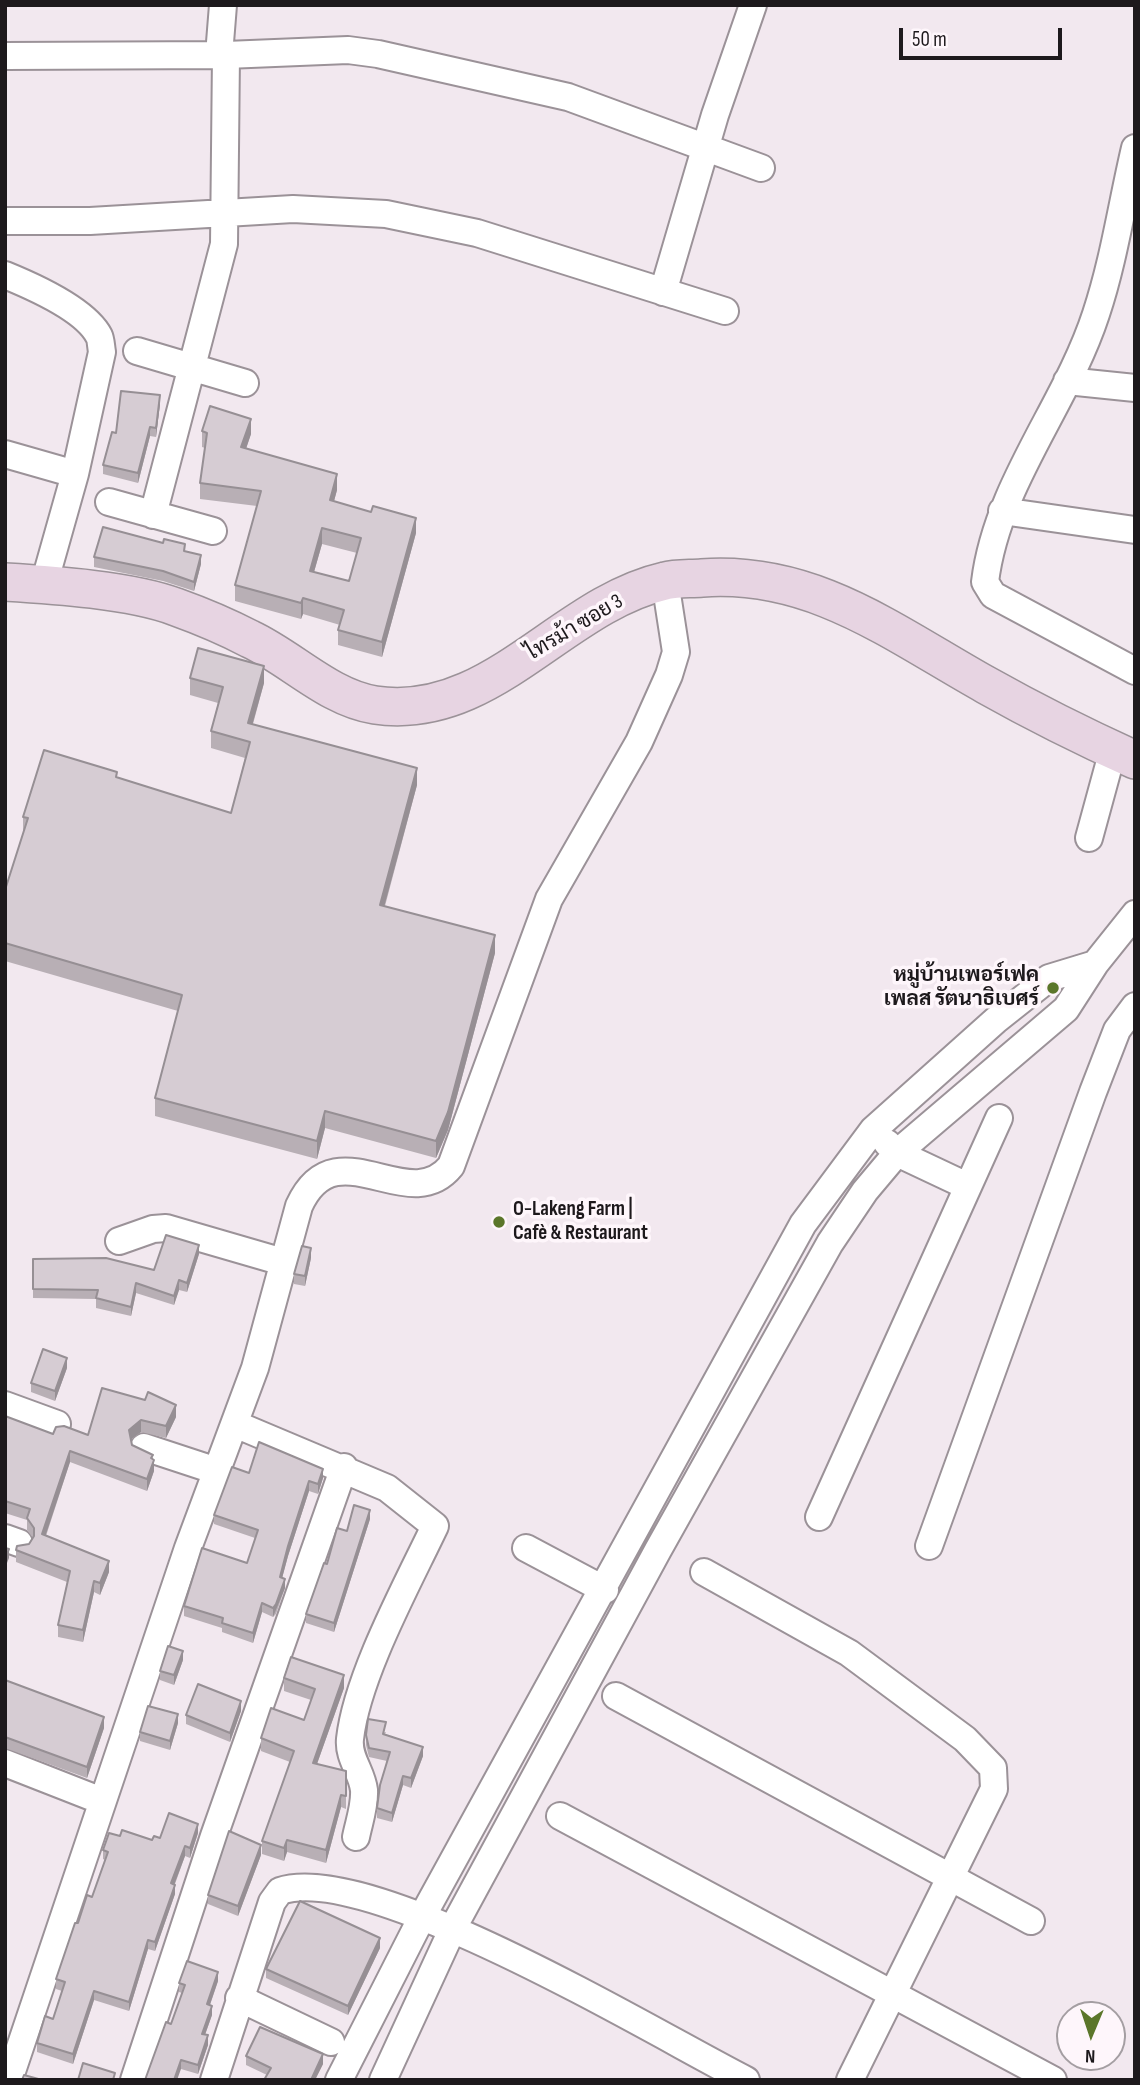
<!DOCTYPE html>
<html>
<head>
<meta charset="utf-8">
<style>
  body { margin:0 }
  #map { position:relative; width:1140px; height:2085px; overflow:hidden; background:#f2e8ef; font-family:"Sofia Sans Condensed",sans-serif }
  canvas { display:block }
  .frame { position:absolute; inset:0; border:7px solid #1d191c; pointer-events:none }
  .north { position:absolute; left:1056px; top:2001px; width:70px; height:70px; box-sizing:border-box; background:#fef6fb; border:2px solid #a49ea2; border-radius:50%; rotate:182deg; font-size:19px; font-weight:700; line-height:28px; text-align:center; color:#1d191c }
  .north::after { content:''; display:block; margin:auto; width:24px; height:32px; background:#5b762a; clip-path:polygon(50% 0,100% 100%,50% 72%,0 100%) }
  .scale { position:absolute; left:899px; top:28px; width:163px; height:32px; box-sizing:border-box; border:4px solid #1d191c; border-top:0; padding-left:9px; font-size:21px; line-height:24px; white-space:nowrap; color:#1d191c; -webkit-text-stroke:5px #fef6fb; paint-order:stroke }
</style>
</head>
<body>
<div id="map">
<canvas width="1140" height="2085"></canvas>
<div class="frame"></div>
<div class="north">N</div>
<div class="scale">50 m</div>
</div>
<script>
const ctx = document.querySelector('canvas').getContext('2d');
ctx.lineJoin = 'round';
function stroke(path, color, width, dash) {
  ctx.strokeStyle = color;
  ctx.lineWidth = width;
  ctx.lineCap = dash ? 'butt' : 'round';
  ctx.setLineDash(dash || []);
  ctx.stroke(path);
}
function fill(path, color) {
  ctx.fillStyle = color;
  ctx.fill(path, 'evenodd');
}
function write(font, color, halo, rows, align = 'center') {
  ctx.font = font + ' "Sofia Sans Condensed",Sarabun,sans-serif';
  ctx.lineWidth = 7;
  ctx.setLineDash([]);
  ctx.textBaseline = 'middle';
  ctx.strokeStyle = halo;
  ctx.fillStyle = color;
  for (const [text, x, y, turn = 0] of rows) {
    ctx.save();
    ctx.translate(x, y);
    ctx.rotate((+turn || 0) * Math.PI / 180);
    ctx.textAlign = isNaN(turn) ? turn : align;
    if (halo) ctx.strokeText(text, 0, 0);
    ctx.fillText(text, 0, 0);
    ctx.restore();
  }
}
const street = new Path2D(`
  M 219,55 L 223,5
  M 5,56 L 226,55 L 348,50 L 378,54 L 568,97 L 761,168
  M 1135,148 C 1122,203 1114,260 1096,314 C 1066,406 997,484 985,582 L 993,595 L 1135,671
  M 5,221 L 90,221 L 293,209 L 386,214 L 477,233 L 725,311
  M 5,275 C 32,286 85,309 99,336 C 101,340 101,347 102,352 L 75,474 L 44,584
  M 663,292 L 715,115 L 753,5
  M 137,351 L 245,383
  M 1067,381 L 1135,388
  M 5,454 L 75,474
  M 109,502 L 213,531
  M 1002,511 L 1135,530
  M 153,515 L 224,244 L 226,55
  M 1089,838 L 1113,750
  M 887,1143 L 897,1153 L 967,1186
  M 119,1241 L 153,1229 L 166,1228 L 283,1262
  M 5,1405 L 57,1424
  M 235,1424 L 387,1488 L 435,1526 C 407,1585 357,1676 350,1739 C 348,1758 362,1772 364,1790 C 365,1806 359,1822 356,1837
  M 144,1447 L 217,1471
  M 819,1517 L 999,1118
  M 5,1538 L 19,1543
  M 929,1546 L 1093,1092 L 1117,1030 L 1135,1006
  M 526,1548 L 605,1590
  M 704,1572 L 849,1653 L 965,1739 L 993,1768 L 994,1789 L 850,2080
  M 616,1696 L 1031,1921
  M 5,1763 L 102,1801
  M 560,1816 L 1053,2080
  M 239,1998 L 331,2042
  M 9,2080 L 188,1548 L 255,1368 L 299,1206 C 336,1125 408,1219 451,1166 L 549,899 L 639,742 L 669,675 L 676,652 L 665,581
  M 134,2080 L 214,1836 L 344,1467
  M 214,2080 L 272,1902 L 280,1891 C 369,1860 657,2035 746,2080
  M 339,2080 L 422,1917 L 803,1224 L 873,1130 L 996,1020 L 1049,978 L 1095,964
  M 383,2080 L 453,1928 L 658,1550 L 830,1243 L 865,1191 L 897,1153 L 1066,1009 L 1095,964 L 1135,914`);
const secondary = new Path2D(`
  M 5,582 C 54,585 131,590 176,607 C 201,616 227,627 250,639 C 291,658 329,698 375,705 C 491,722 560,605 665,581 C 676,578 690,579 702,578 C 813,570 893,633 986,685 C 1034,712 1084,737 1135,760`);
stroke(street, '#9b9298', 30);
stroke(secondary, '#9b9298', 40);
stroke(street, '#fff', 26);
stroke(secondary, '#e7d4e2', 37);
fill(new Path2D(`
  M 160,404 L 156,437 L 150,436 L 138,483 L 103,474 L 103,465 L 116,433 Z
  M 202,431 L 251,434 L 246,449 L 337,490 L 334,501 L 416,533 L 382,657 L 338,645 L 338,630 L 340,625 L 303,614 L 301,619 L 235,601 L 235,585 L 257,506 L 200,499 L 200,483 L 205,448 L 202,447 ZM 322,544 L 357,553 L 349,581 L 314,572 Z
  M 185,551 L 201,564 L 194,591 L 163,581 L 94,567 L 94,557 Z
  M 190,678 L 264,683 L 253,724 L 417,785 L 385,906 L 495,953 L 448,1130 L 436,1158 L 325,1128 L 317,1159 L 155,1116 L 155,1098 L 178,1011 L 5,961 L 5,890 L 23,834 L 23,817 L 117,777 L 231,813 L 245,758 L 211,748 L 211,731 L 218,703 L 190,695 Z
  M 199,1254 L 187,1292 L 179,1290 L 174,1305 L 136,1293 L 131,1316 L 96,1308 L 96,1299 L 33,1298 L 33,1259 L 154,1270 Z
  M 311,1258 L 305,1286 L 294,1284 L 294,1274 Z
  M 67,1368 L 55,1401 L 31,1392 L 31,1383 Z
  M 102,1388 L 176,1417 L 166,1438 L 141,1432 L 131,1440 L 132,1445 L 153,1459 L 154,1471 L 147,1491 L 70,1462 L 46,1536 L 109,1572 L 100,1595 L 94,1592 L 83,1642 L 58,1637 L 58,1625 L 67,1582 L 16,1562 L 16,1550 L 29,1544 L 33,1538 L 27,1530 L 27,1520 L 5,1513 L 5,1416 L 53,1434 L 88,1435 Z
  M 249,1473 L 323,1478 L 318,1494 L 309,1491 L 288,1556 L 282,1578 L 285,1588 L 276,1614 L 273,1617 L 262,1612 L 253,1643 L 222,1632 L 222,1628 L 184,1616 L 184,1606 L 247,1563 L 255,1538 L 214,1524 L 214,1515 Z
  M 370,1519 L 334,1632 L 306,1623 L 306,1614 L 327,1564 L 347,1531 Z
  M 183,1660 L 174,1685 L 160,1680 L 160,1671 Z
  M 284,1678 L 344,1688 L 317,1764 L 346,1771 L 346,1809 L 341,1807 L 326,1863 L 287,1852 L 284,1861 L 262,1854 L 262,1841 L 290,1762 L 261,1751 L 261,1738 L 304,1720 L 311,1700 L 284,1691 Z
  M 5,1680 L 104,1728 L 87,1778 L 5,1748 Z
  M 241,1711 L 230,1742 L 186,1724 L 186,1715 Z
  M 178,1723 L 170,1750 L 140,1741 L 140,1732 Z
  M 386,1732 L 385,1734 L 423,1756 L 411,1788 L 403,1785 L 392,1822 L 377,1818 L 377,1808 L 387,1761 L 369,1757 L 366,1745 L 366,1735 Z
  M 198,1833 L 190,1858 L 185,1856 L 175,1884 L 175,1894 L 155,1951 L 148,1949 L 129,2011 L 94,2000 L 73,2064 L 37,2052 L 37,2043 L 53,2019 L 62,1991 L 56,1989 L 56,1979 L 78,1923 L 92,1897 L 105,1860 L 103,1859 L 103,1850 L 120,1836 L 152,1840 Z
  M 261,1855 L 238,1916 L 208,1904 L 208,1895 Z
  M 380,1948 L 348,2015 L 266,1978 L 266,1969 Z
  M 218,1981 L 210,2005 L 212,2015 L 205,2035 L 208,2045 L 198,2074 L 181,2069 L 171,2024 L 182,1993 L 179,1992 L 179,1983 Z
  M 246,2056 L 323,2064 L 315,2080 L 264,2080 L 267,2075 L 246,2065 Z`), '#b8afb5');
fill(new Path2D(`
  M 160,395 L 160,404 L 156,437 L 156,428 Z
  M 251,419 L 251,434 L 241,463 L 241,447 Z
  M 150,427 L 150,436 L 138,483 L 138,473 Z
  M 337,474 L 337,490 L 330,516 L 330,500 Z
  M 416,518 L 416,533 L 382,657 L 382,642 Z
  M 322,528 L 322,544 L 310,586 L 310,571 Z
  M 201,555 L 201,564 L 194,591 L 194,582 Z
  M 303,598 L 303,614 L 301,619 L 301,603 Z
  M 264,666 L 264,683 L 248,740 L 248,723 Z
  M 417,768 L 417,785 L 380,922 L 380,905 Z
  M 495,935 L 495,953 L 448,1130 L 436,1158 L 436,1141 Z
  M 325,1111 L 325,1128 L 317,1159 L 317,1141 Z
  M 199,1245 L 199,1254 L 187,1292 L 187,1283 Z
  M 311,1248 L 311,1258 L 305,1286 L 305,1276 Z
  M 179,1280 L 179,1290 L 174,1305 L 174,1296 Z
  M 136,1283 L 136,1293 L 131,1316 L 131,1307 Z
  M 67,1358 L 67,1368 L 55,1401 L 55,1391 Z
  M 176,1405 L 176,1417 L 166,1438 L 166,1426 Z
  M 141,1420 L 141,1432 L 129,1441 L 129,1430 Z
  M 70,1451 L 70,1462 L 42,1546 L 42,1534 Z
  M 153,1455 L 153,1464 L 154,1460 L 154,1471 L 147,1491 L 147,1479 Z
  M 323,1469 L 323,1478 L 318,1494 L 318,1484 Z
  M 309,1481 L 309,1491 L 288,1556 L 280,1586 L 280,1577 L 288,1546 Z
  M 370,1510 L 370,1519 L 334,1632 L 334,1623 Z
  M 9,1549 L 9,1558 L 5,1568 L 5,1558 Z
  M 109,1561 L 109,1572 L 100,1595 L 100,1583 Z
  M 285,1579 L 285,1588 L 273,1617 L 273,1608 Z
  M 94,1581 L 94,1592 L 83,1642 L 83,1630 Z
  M 262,1603 L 262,1612 L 253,1643 L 253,1633 Z
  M 183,1651 L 183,1660 L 174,1685 L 174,1675 Z
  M 344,1675 L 344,1688 L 313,1775 L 313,1763 Z
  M 241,1701 L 241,1711 L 230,1742 L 230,1733 Z
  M 178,1714 L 178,1723 L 170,1750 L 170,1741 Z
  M 104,1717 L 104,1728 L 87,1778 L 87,1767 Z
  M 423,1747 L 423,1756 L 411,1788 L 411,1778 Z
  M 403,1776 L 403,1785 L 392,1822 L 392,1813 Z
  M 341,1795 L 341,1807 L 326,1863 L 326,1850 Z
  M 198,1824 L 198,1833 L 190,1858 L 190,1848 Z
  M 287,1840 L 287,1852 L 284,1861 L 284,1848 Z
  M 261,1845 L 261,1855 L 238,1916 L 238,1906 Z
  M 185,1846 L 185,1856 L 171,1893 L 171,1883 Z
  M 175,1885 L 175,1894 L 155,1951 L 155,1942 Z
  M 380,1938 L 380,1948 L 348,2015 L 348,2006 Z
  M 148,1940 L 148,1949 L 129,2011 L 129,2002 Z
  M 218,1972 L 218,1981 L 207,2013 L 207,2004 Z
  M 94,1991 L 94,2000 L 73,2064 L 73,2054 Z
  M 212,2006 L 212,2015 L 202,2043 L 202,2034 Z
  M 208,2035 L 208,2045 L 198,2074 L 198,2065 Z
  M 323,2054 L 323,2064 L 315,2080 L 311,2080 Z
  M 181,2060 L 181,2069 L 177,2080 L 174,2080 Z`), '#968f94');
const building = new Path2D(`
  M 121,391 L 160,395 L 156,428 L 150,427 L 138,473 L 103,465 L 112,432 L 116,433 Z
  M 210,406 L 251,419 L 241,447 L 337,474 L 330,500 L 371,512 L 373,506 L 416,518 L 382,642 L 338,630 L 344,610 L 303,598 L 301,603 L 235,585 L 261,491 L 200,483 L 207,433 L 202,431 ZM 322,528 L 361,538 L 349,581 L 310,571 Z
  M 103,527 L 163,543 L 164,539 L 185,544 L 184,551 L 201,555 L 194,582 L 163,571 L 94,557 Z
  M 198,648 L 264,666 L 248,723 L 417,768 L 380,905 L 495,935 L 448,1112 L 436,1141 L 325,1111 L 317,1141 L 155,1098 L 182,995 L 5,943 L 5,890 L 28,818 L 23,817 L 44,750 L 117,772 L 116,777 L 231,813 L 250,742 L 211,731 L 223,687 L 190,678 Z
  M 166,1235 L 199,1245 L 187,1283 L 179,1280 L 174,1296 L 136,1283 L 131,1307 L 96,1298 L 98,1290 L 33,1289 L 33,1259 L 106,1258 L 154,1270 Z
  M 302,1246 L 311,1248 L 305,1276 L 294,1274 Z
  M 43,1349 L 67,1358 L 55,1391 L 31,1383 Z
  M 102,1388 L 145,1400 L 148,1392 L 176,1405 L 166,1426 L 141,1420 L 129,1430 L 132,1445 L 153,1455 L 151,1458 L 154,1460 L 147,1479 L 70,1451 L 42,1534 L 109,1561 L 100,1583 L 94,1581 L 83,1630 L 58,1625 L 70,1571 L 16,1550 L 17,1546 L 29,1544 L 34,1536 L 34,1528 L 27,1518 L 30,1509 L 5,1501 L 5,1416 L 53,1434 L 56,1427 L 64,1426 L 88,1435 Z
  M 259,1442 L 323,1469 L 318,1484 L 309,1481 L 288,1546 L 280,1577 L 285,1579 L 276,1604 L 273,1608 L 262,1603 L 253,1633 L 222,1623 L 223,1618 L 184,1606 L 202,1548 L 247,1563 L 258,1530 L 214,1515 L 232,1467 L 249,1473 Z
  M 354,1505 L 370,1510 L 334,1623 L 306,1614 L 324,1563 L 327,1564 L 337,1528 L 347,1531 Z
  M 5,1548 L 9,1549 L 5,1558 Z
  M 168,1646 L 183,1651 L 174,1675 L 160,1671 Z
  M 291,1657 L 344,1675 L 313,1763 L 346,1771 L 346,1796 L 341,1795 L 326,1850 L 287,1840 L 284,1848 L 262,1841 L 294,1751 L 261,1738 L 271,1708 L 304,1720 L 315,1689 L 284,1678 Z
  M 5,1680 L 104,1717 L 87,1767 L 5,1737 Z
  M 198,1684 L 241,1701 L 230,1733 L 186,1715 Z
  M 148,1706 L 178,1714 L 170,1741 L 140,1732 Z
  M 368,1719 L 386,1722 L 383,1734 L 423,1747 L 411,1778 L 403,1776 L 392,1813 L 377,1808 L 380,1785 L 390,1752 L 369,1748 L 366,1735 Z
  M 169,1813 L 198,1824 L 190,1848 L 185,1846 L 171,1883 L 175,1885 L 155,1942 L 148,1940 L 129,2002 L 94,1991 L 73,2054 L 37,2043 L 45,2016 L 53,2019 L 65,1982 L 56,1979 L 75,1923 L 78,1923 L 87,1895 L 92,1897 L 108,1852 L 103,1850 L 109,1833 L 120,1836 L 122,1830 L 152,1840 L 154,1836 L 160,1838 Z
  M 229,1831 L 261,1845 L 238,1906 L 208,1895 Z
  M 300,1901 L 380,1938 L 348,2006 L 266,1969 Z
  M 187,1961 L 218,1972 L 207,2004 L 212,2006 L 202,2034 L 208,2035 L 198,2065 L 181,2060 L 174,2080 L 145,2080 L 166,2022 L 171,2024 L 185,1985 L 179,1983 Z
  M 260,2027 L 323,2054 L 311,2080 L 264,2080 L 271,2068 L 246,2056 Z
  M 83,2063 L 115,2073 L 113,2080 L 78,2080 Z
  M 24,2075 L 42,2080 L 22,2080 Z`);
fill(building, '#d6ccd3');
stroke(building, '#968f94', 2);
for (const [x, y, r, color] of [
  [1053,988,7,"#5b762a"],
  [499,1222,7,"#5b762a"]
]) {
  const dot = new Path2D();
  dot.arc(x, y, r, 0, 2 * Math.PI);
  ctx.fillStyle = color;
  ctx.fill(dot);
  stroke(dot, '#fef6fb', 2.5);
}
write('21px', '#1d191c', '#fef6fb', [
  ["ไทรม้า ซอย 3",575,628,-31]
]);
write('bold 21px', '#1d191c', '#fef6fb', [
  ["หมู่บ้านเพอร์เฟค",1039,976],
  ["เพลส รัตนาธิเบศร์",1039,1000],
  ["O-Lakeng Farm |",513,1210,"left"],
  ["Cafè & Restaurant",513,1234,"left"]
], 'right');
</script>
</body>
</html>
